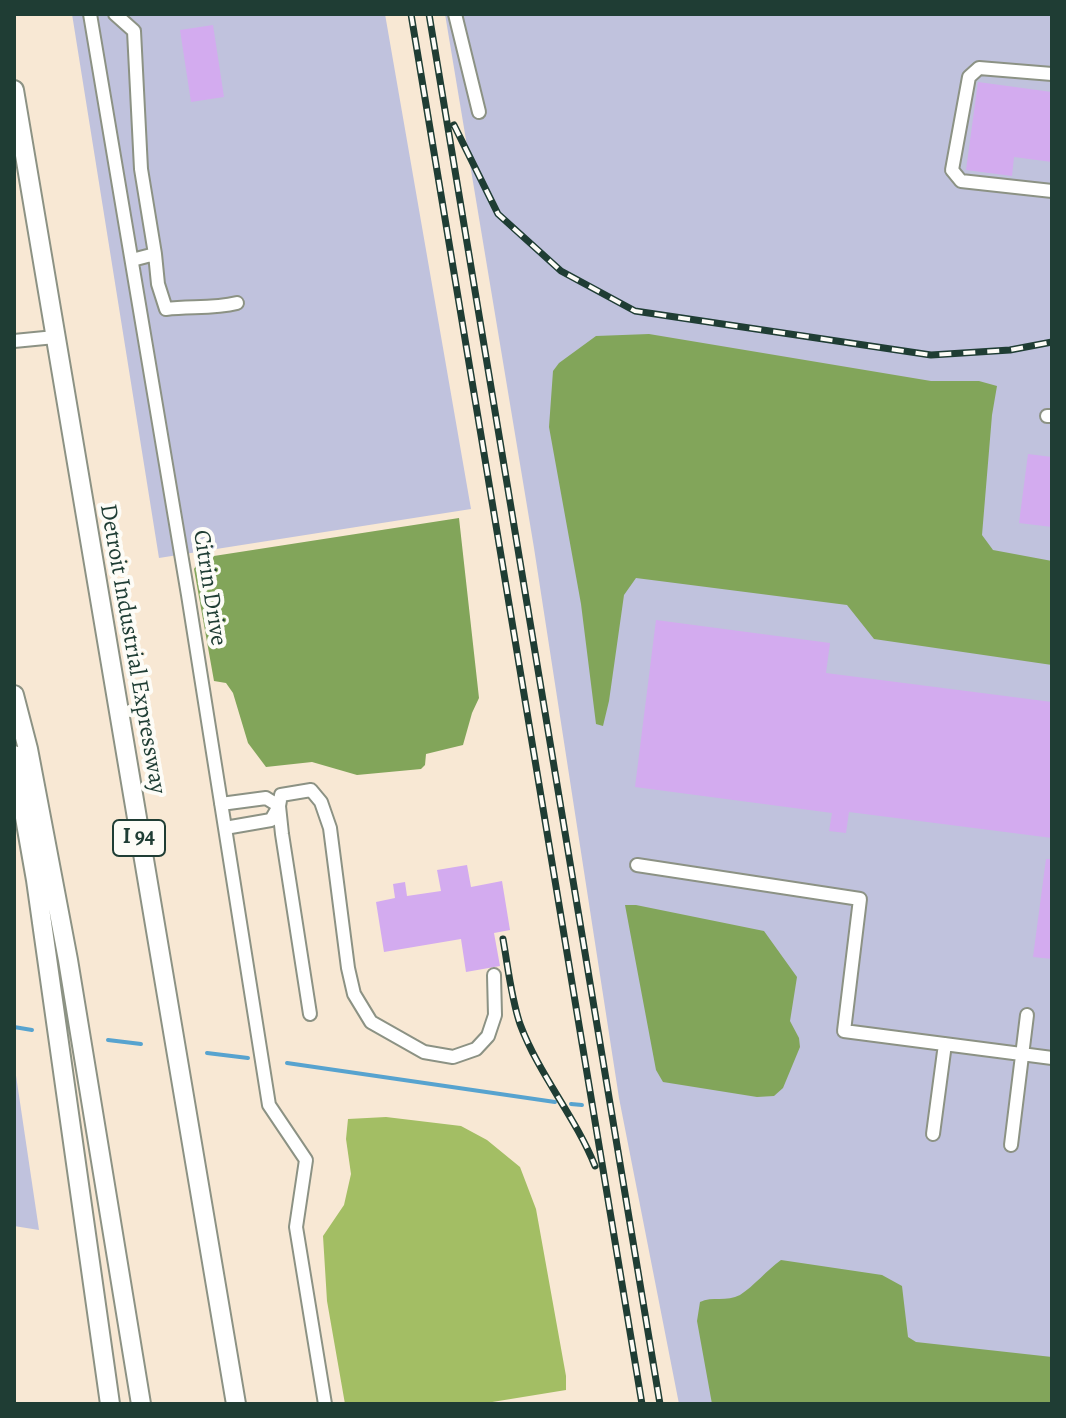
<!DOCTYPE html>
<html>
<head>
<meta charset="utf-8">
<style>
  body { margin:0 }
  #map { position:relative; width:1066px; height:1418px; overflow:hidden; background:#f8e8d4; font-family:Alegreya,serif }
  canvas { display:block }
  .frame { position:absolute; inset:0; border:16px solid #1f3d34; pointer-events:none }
</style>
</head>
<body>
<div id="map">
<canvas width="1066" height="1418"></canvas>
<div class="frame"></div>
</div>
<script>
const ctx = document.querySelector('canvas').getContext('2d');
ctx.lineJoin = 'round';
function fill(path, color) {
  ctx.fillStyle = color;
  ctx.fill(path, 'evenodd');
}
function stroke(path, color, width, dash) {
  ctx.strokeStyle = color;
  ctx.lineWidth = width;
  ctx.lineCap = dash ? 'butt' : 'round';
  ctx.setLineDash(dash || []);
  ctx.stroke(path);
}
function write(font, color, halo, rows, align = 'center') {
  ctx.font = font + ' Alegreya,serif';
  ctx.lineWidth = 8;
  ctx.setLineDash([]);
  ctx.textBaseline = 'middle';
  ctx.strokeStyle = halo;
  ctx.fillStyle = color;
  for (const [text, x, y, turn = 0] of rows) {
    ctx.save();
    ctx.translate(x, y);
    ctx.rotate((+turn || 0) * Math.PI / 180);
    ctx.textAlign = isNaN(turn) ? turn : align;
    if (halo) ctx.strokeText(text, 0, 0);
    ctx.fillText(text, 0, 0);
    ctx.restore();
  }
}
fill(new Path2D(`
  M 72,14 L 385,14 L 471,509 L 159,558 Z
  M 445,14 L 1052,14 L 1052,1404 L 679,1404 L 619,1098 L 534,548 Z
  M 14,1062 L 39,1230 L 14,1226 Z`), '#c0c2dd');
fill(new Path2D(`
  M 386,1117 L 461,1126 L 487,1140 L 520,1167 L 536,1209 L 566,1376 L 566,1390 L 480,1404 L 345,1404 L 327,1301 L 323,1236 L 344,1205 L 351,1174 L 346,1139 L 348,1119 Z`), '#a3be64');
fill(new Path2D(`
  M 649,334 L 931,381 L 979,381 L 997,386 L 992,415 L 982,535 L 993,550 L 1052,561 L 1052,665 L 874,639 L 847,605 L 636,578 L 624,595 L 609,701 L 603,726 L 596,724 L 581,604 L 549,427 L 553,371 L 559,363 L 596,336 Z
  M 459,518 L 479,698 L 472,713 L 463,745 L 426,754 L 425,765 L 421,769 L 357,775 L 312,762 L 266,767 L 248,743 L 233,693 L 226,683 L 214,681 L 194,569 L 201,558 Z
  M 625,905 L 636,905 L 764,931 L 797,977 L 790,1021 L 799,1038 L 800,1047 L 783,1088 L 774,1096 L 757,1097 L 663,1082 L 656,1070 Z
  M 781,1260 L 882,1275 L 902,1286 L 908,1337 L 916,1342 L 1052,1357 L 1052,1404 L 712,1404 L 697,1321 L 700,1302 C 712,1296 727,1302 740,1295 C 754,1286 767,1270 781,1260 Z`), '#82a55a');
stroke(new Path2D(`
  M 14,1027 L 32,1030
  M 108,1040 L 141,1044
  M 207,1053 L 248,1058
  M 287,1063 L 555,1102
  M 571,1104 L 582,1105`), '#57a3cf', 4);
fill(new Path2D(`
  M 213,25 L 224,97 L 191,102 L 180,30 Z
  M 978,82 L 1052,92 L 1052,162 L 1014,157 L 1012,176 L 966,170 Z
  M 1028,454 L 1052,457 L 1052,527 L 1019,523 Z
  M 656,620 L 830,643 L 826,673 L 1052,702 L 1052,838 L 849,812 L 846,833 L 829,831 L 832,813 L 635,787 Z
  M 1046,859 L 1052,859 L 1052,959 L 1033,957 Z
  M 467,865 L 471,887 L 502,881 L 510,930 L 494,933 L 500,966 L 466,972 L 461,939 L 384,952 L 376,902 L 395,898 L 393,884 L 405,882 L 407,896 L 441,891 L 437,870 Z`), '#d3abef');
const minor = new Path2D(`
  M 90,14 L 188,595 L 269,1105 L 306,1160 L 296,1227 L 325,1404
  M 115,14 L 134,31 L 141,169 L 155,254 L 132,260
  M 455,14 L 479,112
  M 1052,74 L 979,68 L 969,77 L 952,170 L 961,181 L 1052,191
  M 155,254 L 158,284 L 166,309 C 190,306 213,309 237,303
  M 14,341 L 55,337
  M 1047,416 L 1052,416
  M 221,804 L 266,798 L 279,806
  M 225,828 L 271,820 L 279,806
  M 637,865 L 860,899 L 844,1031 L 1052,1058
  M 310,1014 L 282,834 L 279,806 L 281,795 L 311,790 L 321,802 L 330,828 L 348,968 L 354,994 L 371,1022 L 424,1052 L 453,1057 L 476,1049 L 488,1036 L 495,1015 L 494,975
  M 933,1134 L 945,1044
  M 1011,1145 L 1027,1015`);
const highway = new Path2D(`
  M 14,90 L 236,1404
  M 14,695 L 28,749 L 68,960 L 141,1404
  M 14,755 L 36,880 L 110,1404`);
stroke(minor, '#8c9284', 16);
stroke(highway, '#8c9284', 22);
stroke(minor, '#fff', 12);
stroke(highway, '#fff', 18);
const rail = new Path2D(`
  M 411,14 L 642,1404
  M 429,14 L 660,1404
  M 454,125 L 498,214 L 561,271 L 635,311 L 931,355 L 1010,350 L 1052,342
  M 503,939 C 508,967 511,997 520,1024 C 539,1075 575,1116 595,1166`);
stroke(rail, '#1f3d34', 7);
stroke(rail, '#fdfcf7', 4, [12]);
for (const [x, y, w] of [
  [139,838,52]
]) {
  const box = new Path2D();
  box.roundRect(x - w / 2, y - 18, w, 36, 6);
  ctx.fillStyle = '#fdfcf7';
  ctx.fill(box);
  stroke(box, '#1f3d34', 2);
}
write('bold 22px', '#1f3d34', null, [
  ["I 94",139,838]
]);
write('24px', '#1f3d34', '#fdfcf7', [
  ["Citrin Drive",209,588,81],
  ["Detroit Industrial Expressway",132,649,80]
]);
</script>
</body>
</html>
